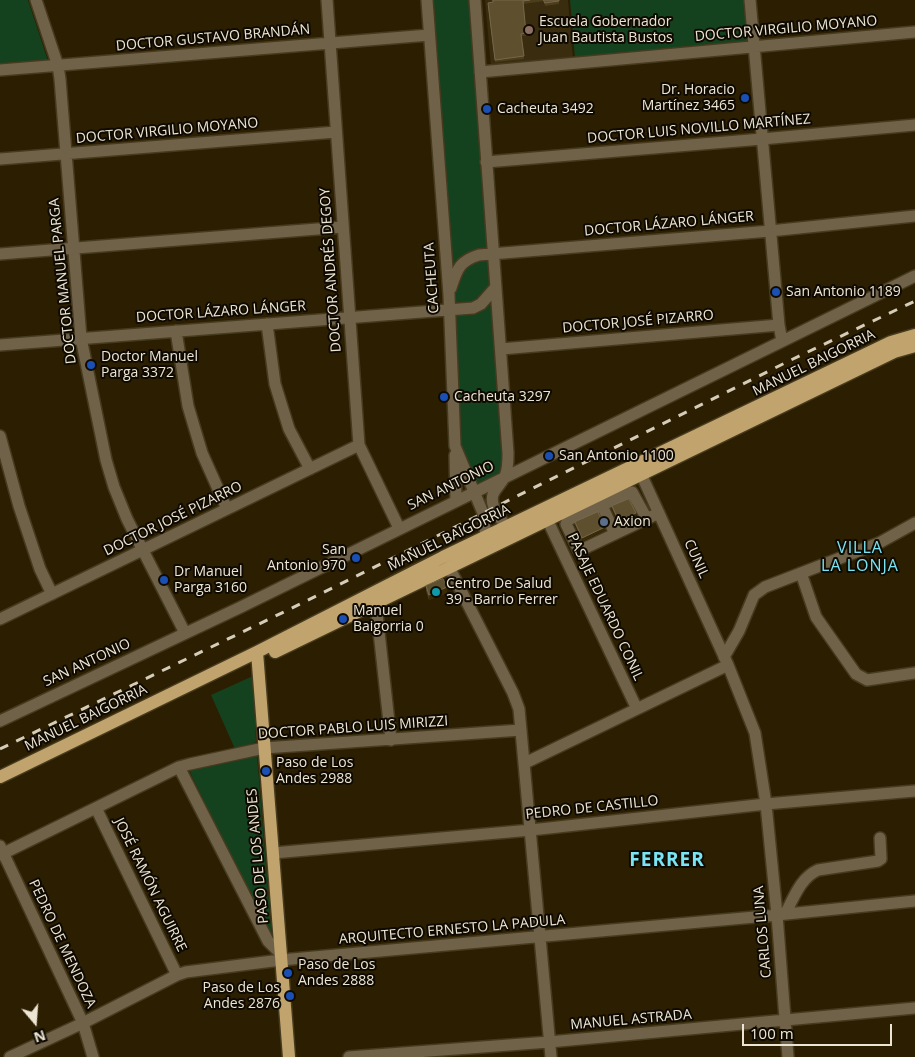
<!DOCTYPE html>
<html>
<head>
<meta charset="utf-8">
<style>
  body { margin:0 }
  #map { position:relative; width:915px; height:1057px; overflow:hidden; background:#2c1f01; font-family:"Open Sans",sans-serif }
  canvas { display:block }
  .north { position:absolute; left:10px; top:997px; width:50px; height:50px; -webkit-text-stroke:4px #0f0a01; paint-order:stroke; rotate:162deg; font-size:14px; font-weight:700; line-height:20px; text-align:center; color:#ede5d4 }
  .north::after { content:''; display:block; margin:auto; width:18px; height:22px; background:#ede5d4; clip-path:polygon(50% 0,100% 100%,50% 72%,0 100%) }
  .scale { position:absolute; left:742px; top:1024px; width:150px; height:22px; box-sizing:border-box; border:2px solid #ede5d4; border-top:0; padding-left:6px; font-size:15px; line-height:18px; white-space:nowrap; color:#ede5d4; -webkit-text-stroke:4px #0f0a01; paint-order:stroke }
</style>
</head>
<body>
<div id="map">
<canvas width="915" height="1057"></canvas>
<div class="north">N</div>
<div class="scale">100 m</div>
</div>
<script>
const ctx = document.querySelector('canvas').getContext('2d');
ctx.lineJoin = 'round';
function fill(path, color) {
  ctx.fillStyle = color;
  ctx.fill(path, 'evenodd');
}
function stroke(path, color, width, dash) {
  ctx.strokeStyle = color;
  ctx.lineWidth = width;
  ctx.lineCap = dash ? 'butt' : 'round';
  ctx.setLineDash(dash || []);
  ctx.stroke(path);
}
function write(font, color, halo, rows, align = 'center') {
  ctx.font = font + ' "Open Sans",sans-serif';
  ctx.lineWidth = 4;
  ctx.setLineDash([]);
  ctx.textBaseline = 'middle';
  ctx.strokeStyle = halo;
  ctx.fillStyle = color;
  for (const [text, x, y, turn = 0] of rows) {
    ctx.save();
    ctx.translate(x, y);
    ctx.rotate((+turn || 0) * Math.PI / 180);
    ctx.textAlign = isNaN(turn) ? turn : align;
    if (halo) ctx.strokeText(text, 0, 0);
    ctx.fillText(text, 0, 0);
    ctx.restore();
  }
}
fill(new Path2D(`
  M 485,0 L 568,0 L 573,59 L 491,67 Z`), '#392c0f');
fill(new Path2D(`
  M 0,0 L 28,0 L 48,61 L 0,65 Z
  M 427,0 L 475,0 L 506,476 L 473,492 L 459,456 Z
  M 570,0 L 744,0 L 748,43 L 575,58 Z
  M 253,676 L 256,742 L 236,751 L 211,695 Z
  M 257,755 L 272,938 L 234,864 L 190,772 L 193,767 Z`), '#15421e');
const minor = new Path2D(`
  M 36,0 L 58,66 L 60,79 L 81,338 L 106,460 L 114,487 L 127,519 L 185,633
  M 327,0 L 359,445 L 399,528
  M 427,0 L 449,295 L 455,446 L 483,513 L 487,544
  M 475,0 L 508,453 C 508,460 508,470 505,476 C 499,489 488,491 494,508 C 498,518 507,525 511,535
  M 750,0 L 779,325 L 782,341
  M 0,70 L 429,35
  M 480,72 L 915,32
  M 0,159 L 336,132
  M 486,162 L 762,139 L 915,125
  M 0,254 L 343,227
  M 451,288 C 457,270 459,261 479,255 L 770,231 L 915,216
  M 267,324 L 275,384 L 289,429 L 310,469
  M 176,331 L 188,406 L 202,453 L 227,509
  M 0,345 L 473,308 L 481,304 L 496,287
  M 501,349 L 779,325
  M 0,436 L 19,506 L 40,569 L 52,594
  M 455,455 L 456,501
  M 641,474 L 728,665 L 755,733 L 766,804 L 777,915 L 788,1057
  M 599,499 L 615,534
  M 547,519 L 637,709
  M 647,519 L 632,492 L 568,520 L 566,524 L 578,549 L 583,549 C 608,537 634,525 659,513
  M 446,561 L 513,693 L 519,709 L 551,1057
  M 801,573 L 816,617 L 856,674 L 867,680 L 915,673
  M 375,596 L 391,740
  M 0,619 L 359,445
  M 724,657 L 739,631 L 754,595 L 765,587 L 879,543 L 915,523
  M 0,721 L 241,607 L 915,276
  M 525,763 L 728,665
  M 179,767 L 268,941 L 281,954
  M 96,808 L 177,975
  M 0,846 L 83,1023 L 93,1057
  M 273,853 L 531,830 L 766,804 L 915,791
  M 0,855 L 179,767 L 190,764 L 264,748 L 521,730
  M 785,914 C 794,898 800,878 818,870 L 878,861 L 881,859 L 880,838
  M 10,1057 L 83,1023 L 177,975 L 186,972 L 281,960 L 777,915 L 915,901
  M 349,1057 L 549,1042 L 915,1008`);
const major = new Path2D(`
  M 257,652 L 289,1057
  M 275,652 L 894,352 L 915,346
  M 0,777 L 257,652 L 443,557 L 891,342 L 915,335`);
stroke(minor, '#473b1f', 14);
stroke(major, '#473b1f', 15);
stroke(minor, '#706249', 11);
stroke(major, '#c1a46d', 12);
stroke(new Path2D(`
  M 0,749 L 290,609 L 793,359 L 915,301`), '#d5ccba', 3, [9, 9]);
fill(new Path2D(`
  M 493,0 L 559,0 L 559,4 L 545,6 L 544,1 L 523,4 L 526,33 L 526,36 L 522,36 L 524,59 L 495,62 L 488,5 L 493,2 Z
  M 612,506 L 636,515 L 619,524 L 612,509 Z
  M 575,522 L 605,530 L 582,541 L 575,525 Z
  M 426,586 L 447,593 L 429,600 L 426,591 Z`), '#4d3e1b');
fill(new Path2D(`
  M 636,513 L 636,515 L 619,524 L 619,521 Z
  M 605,527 L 605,530 L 582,541 L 582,538 Z
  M 447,587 L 447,593 L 429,600 L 429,595 Z`), '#392a08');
const building = new Path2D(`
  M 493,0 L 530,0 L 523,1 L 526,33 L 521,34 L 524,56 L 495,60 L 488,3 L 493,2 Z
  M 544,0 L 559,0 L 559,1 L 545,3 Z
  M 629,499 L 636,513 L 619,521 L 612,506 Z
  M 598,512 L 605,527 L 582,538 L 575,522 Z
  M 443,579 L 447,587 L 429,595 L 426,586 Z`);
fill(building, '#5e502f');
stroke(building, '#756749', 1);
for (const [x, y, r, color] of [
  [529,30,5,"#8d6e63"],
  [745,98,5,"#1a4fb4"],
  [487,109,5,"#1a4fb4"],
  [776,292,5,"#1a4fb4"],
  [91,365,5,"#1a4fb4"],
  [444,397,5,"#1a4fb4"],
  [549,456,5,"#1a4fb4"],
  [604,522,5,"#5c6f8a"],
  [356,558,5,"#1a4fb4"],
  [164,580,5,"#1a4fb4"],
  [436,592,5,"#0f9aa8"],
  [343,619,5,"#1a4fb4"],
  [266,771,5,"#1a4fb4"],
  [288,973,5,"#1a4fb4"],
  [290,996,5,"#1a4fb4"]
]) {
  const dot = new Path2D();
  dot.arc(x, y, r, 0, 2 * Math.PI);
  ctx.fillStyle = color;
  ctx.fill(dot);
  stroke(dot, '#0f0a01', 2);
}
write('14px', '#ede5d4', '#0f0a01', [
  ["Escuela Gobernador",539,22],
  ["Juan Bautista Bustos",539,38],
  ["Dr. Horacio",735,90,"right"],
  ["Martínez 3465",735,106,"right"],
  ["Cacheuta 3492",497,109],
  ["San Antonio 1189",786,292],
  ["Doctor Manuel",101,357],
  ["Parga 3372",101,373],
  ["Cacheuta 3297",454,397],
  ["San Antonio 1100",559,456],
  ["Axion",614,522],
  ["San",346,550,"right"],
  ["Antonio 970",346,566,"right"],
  ["Dr Manuel",174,572],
  ["Parga 3160",174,588],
  ["Centro De Salud",446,584],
  ["39 - Barrio Ferrer",446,600],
  ["Manuel",353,611],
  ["Baigorria 0",353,627],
  ["Paso de Los",276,763],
  ["Andes 2988",276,779],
  ["Paso de Los",298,965],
  ["Andes 2888",298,981],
  ["Paso de Los",280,988,"right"],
  ["Andes 2876",280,1004,"right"]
], 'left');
write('14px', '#ede5d4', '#0f0a01', [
  ["DOCTOR VIRGILIO MOYANO",786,29,-5],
  ["DOCTOR GUSTAVO BRANDÁN",213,38,-5],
  ["DOCTOR LUIS NOVILLO MARTÍNEZ",699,129,-5],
  ["DOCTOR VIRGILIO MOYANO",167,131,-5],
  ["DOCTOR LÁZARO LÁNGER",669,224,-5],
  ["DOCTOR ANDRÉS DEGOY",331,270,-94],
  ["CACHEUTA",432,278,-94],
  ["DOCTOR MANUEL PARGA",63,281,-96],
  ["DOCTOR LÁZARO LÁNGER",221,312,-4],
  ["DOCTOR JOSÉ PIZARRO",638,322,-5],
  ["MANUEL BAIGORRIA",814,363,-26],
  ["SAN ANTONIO",451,486,-26],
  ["DOCTOR JOSÉ PIZARRO",173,519,-26],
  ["MANUEL BAIGORRIA",449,538,-26],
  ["CUNIL",696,559,66],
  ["PASAJE EDUARDO CONIL",605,607,65],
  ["SAN ANTONIO",87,663,-25],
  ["MANUEL BAIGORRIA",86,718,-26],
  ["DOCTOR PABLO LUIS MIRIZZI",353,728,-4],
  ["PEDRO DE CASTILLO",592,808,-6],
  ["PASO DE LOS ANDES",258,856,-95],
  ["JOSÉ RAMÓN AGUIRRE",150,885,64],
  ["ARQUITECTO ERNESTO LA PADULA",452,930,-5],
  ["CARLOS LUNA",763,932,-95],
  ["PEDRO DE MENDOZA",62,944,65],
  ["MANUEL ASTRADA",631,1020,-5]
]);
ctx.letterSpacing = '1px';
write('16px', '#7ae4f3', '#0f0a01', [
  ["VILLA",860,548],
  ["LA LONJA",860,566]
]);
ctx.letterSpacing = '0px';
ctx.letterSpacing = '1px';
write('bold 19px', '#7ae4f3', '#0f0a01', [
  ["FERRER",667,861]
]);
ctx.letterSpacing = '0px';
</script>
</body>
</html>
